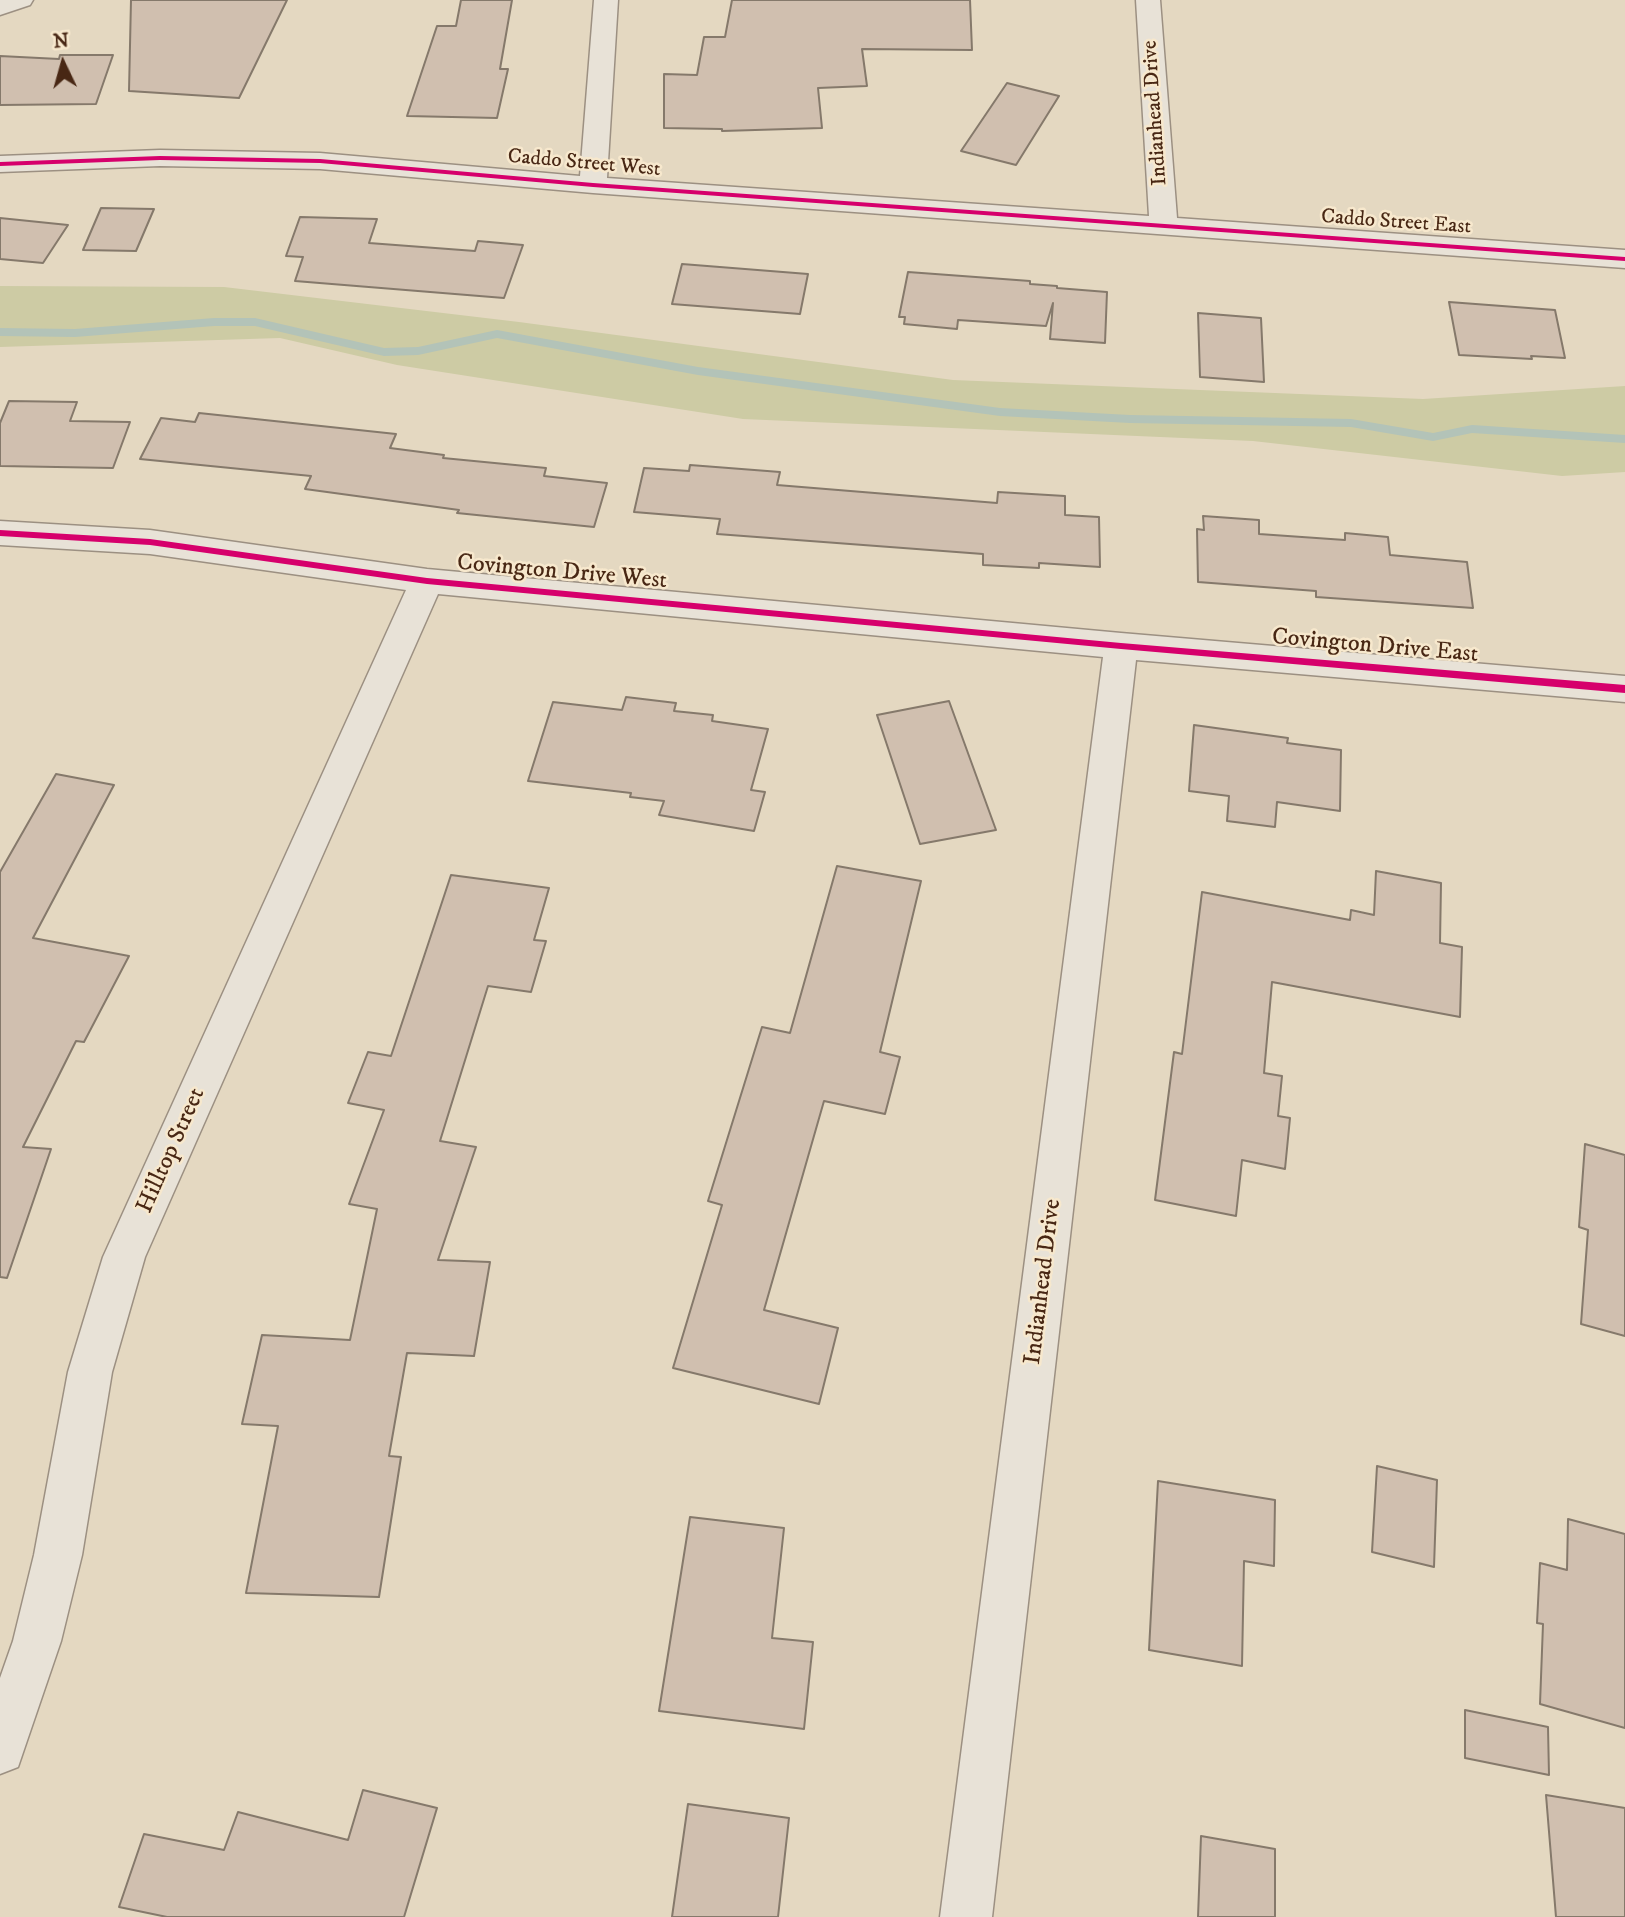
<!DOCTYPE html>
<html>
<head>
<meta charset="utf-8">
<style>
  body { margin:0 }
  #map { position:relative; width:1625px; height:1917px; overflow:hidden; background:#e4d8c1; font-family:"IM FELL DW Pica",serif }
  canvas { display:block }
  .north { position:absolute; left:28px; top:28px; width:70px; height:70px; -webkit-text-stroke:5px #f7e8cd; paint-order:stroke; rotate:355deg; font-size:19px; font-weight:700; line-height:28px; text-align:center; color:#482714 }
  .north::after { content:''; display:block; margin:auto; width:24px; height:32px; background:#482714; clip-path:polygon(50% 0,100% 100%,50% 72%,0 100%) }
</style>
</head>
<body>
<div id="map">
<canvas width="1625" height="1917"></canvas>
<div class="north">N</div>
</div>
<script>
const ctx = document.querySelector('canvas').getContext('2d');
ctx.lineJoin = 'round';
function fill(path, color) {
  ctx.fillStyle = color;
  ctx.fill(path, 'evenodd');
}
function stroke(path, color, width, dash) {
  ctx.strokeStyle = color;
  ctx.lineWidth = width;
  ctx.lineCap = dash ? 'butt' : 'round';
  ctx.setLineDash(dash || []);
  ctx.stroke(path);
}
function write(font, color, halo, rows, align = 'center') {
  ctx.font = font + ' "IM FELL DW Pica",serif';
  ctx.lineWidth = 5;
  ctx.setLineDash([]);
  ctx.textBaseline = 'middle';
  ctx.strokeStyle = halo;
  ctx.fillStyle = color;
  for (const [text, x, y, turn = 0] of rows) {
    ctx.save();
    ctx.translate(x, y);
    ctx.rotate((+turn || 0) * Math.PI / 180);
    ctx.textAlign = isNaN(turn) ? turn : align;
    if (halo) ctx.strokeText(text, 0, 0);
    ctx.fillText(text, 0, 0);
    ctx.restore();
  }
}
fill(new Path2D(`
  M 0,286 L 224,287 L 519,322 L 953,380 L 1423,399 L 1625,386 L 1625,472 L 1562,476 L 1253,441 L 743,419 L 397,365 L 280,338 L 0,347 Z`), '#cdcba4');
fill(new Path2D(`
  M 214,318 L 255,318 L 384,348 L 418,347 L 497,330 L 698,367 L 1000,408 L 1130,415 L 1351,419 L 1433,433 L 1472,425 L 1625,435 L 1625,443 L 1472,433 L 1433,441 L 1351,427 L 1130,423 L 1000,416 L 698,375 L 497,338 L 418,355 L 384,356 L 255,326 L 214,326 L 75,337 L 0,336 L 0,328 L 75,329 Z`), '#b3c3b8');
const building = new Path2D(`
  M 131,0 L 287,0 L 239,98 L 129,91 Z
  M 461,0 L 512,0 L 500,69 L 508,69 L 497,118 L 407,116 L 437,26 L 456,26 Z
  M 732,0 L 970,0 L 972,50 L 862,49 L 867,86 L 818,88 L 822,128 L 722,131 L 722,129 L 664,128 L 664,74 L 697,75 L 704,37 L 725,37 Z
  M 60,55 L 113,55 L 96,104 L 0,105 L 0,56 L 59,59 Z
  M 1007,83 L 1059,96 L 1016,165 L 961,151 Z
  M 101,208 L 154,209 L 136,251 L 83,250 Z
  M 300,217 L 377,219 L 369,243 L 475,251 L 478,241 L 523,245 L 504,298 L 295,281 L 303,257 L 286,256 Z
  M 0,218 L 68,225 L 43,263 L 0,259 Z
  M 682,264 L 808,274 L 800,314 L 672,304 Z
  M 908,272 L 1030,281 L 1030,284 L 1057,286 L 1057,288 L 1107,292 L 1105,343 L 1050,339 L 1053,303 L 1046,326 L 958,320 L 957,329 L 904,324 L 905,317 L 899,317 Z
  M 1449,302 L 1555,310 L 1565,358 L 1531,356 L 1532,359 L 1459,355 Z
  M 1198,313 L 1261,318 L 1264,382 L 1200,377 Z
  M 9,401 L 77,402 L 70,421 L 130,422 L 113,468 L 0,466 L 0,423 Z
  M 199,413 L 396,434 L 390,448 L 444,455 L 443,458 L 546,468 L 544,476 L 607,483 L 594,527 L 457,513 L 459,510 L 305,489 L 311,476 L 140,459 L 161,418 L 195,422 Z
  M 690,465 L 780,472 L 777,485 L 997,503 L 998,492 L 1065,496 L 1065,515 L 1099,517 L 1100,567 L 1039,563 L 1039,568 L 983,565 L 983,554 L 717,534 L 720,519 L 634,512 L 644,468 L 689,471 Z
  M 1203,516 L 1259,520 L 1259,534 L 1345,540 L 1345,533 L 1388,537 L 1390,555 L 1467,562 L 1473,608 L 1316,597 L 1316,591 L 1198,582 L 1197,529 L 1204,530 Z
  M 626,697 L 676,703 L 674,711 L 713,715 L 712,721 L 768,729 L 751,790 L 765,792 L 754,831 L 659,815 L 664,801 L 630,797 L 631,793 L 528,781 L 553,702 L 622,710 Z
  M 949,701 L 996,830 L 920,844 L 877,715 Z
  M 1194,725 L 1288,738 L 1287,743 L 1341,750 L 1340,811 L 1277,802 L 1275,827 L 1227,821 L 1229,796 L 1189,791 Z
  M 56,774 L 114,785 L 33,938 L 129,956 L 84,1042 L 76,1041 L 23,1147 L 51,1149 L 7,1278 L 0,1277 L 0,872 Z
  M 837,866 L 921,881 L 880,1052 L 900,1057 L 885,1114 L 824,1101 L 764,1310 L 838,1328 L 819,1404 L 673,1368 L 722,1205 L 708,1201 L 762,1027 L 790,1033 Z
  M 1376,871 L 1441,883 L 1440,943 L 1462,947 L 1460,1017 L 1272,982 L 1264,1073 L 1282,1076 L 1278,1116 L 1290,1118 L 1285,1169 L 1242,1160 L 1236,1216 L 1155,1200 L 1174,1052 L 1182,1054 L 1202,892 L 1350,920 L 1351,910 L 1374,915 Z
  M 451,875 L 549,888 L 534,940 L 546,941 L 531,992 L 488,986 L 440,1141 L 476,1147 L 438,1260 L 490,1262 L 474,1356 L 407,1353 L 389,1456 L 401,1457 L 379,1597 L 246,1593 L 278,1426 L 242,1424 L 262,1335 L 350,1340 L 377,1209 L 349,1204 L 384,1110 L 348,1103 L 368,1052 L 391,1056 Z
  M 1585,1144 L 1625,1155 L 1625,1336 L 1581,1324 L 1588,1230 L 1579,1227 Z
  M 1377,1466 L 1437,1480 L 1434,1567 L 1372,1552 Z
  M 1158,1481 L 1275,1500 L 1274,1566 L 1244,1561 L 1242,1666 L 1149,1650 Z
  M 690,1517 L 784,1528 L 772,1638 L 813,1642 L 804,1729 L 659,1711 Z
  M 1568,1519 L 1625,1534 L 1625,1728 L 1540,1704 L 1543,1624 L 1537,1623 L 1540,1563 L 1567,1570 Z
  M 1465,1710 L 1548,1727 L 1549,1775 L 1465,1758 Z
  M 363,1790 L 437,1808 L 404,1917 L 167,1917 L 119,1907 L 144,1834 L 224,1850 L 238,1812 L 348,1840 Z
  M 1546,1795 L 1625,1808 L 1625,1917 L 1556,1917 Z
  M 688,1804 L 789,1818 L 778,1917 L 672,1917 Z
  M 1201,1836 L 1275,1849 L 1275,1917 L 1198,1917 Z`);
fill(building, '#d0bfaf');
stroke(building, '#85796b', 2);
const minor = new Path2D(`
  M 0,0 L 33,0 L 30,5 L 0,15 Z
  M 594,0 L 618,0 L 607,178 L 1149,216 L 1136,0 L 1160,0 L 1177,218 L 1625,250 L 1625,268 L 593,193 L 320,169 L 160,166 L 0,172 L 0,156 L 160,150 L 320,153 L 580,176 Z
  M 0,521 L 150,530 L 427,569 L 1121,633 L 1625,676 L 1625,702 L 1136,660 L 992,1917 L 940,1917 L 1103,657 L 438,594 L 145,1257 L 112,1372 L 82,1555 L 61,1641 L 18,1767 L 0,1774 L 0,1678 L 13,1641 L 34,1555 L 68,1372 L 103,1257 L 406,590 L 150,554 L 0,545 Z`);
stroke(minor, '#9c9082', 3);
fill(minor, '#e8e2d7');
fill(new Path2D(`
  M 160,156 L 320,159 L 593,183 L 1625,257 L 1625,261 L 593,187 L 320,163 L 160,160 L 0,166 L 0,162 Z
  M 0,530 L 150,539 L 427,578 L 1121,643 L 1625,685 L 1625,693 L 1121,649 L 427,584 L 150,545 L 0,536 Z`), '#d6006c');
write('21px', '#482714', '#f7e8cd', [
  ["Indianhead Drive",1156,113,-94],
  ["Caddo Street West",584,164,5],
  ["Caddo Street East",1396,223,4]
]);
write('24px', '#482714', '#f7e8cd', [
  ["Covington Drive West",562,573,5],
  ["Covington Drive East",1375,647,5],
  ["Hilltop Street",172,1151,-66],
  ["Indianhead Drive",1044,1282,-83]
]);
</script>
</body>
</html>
